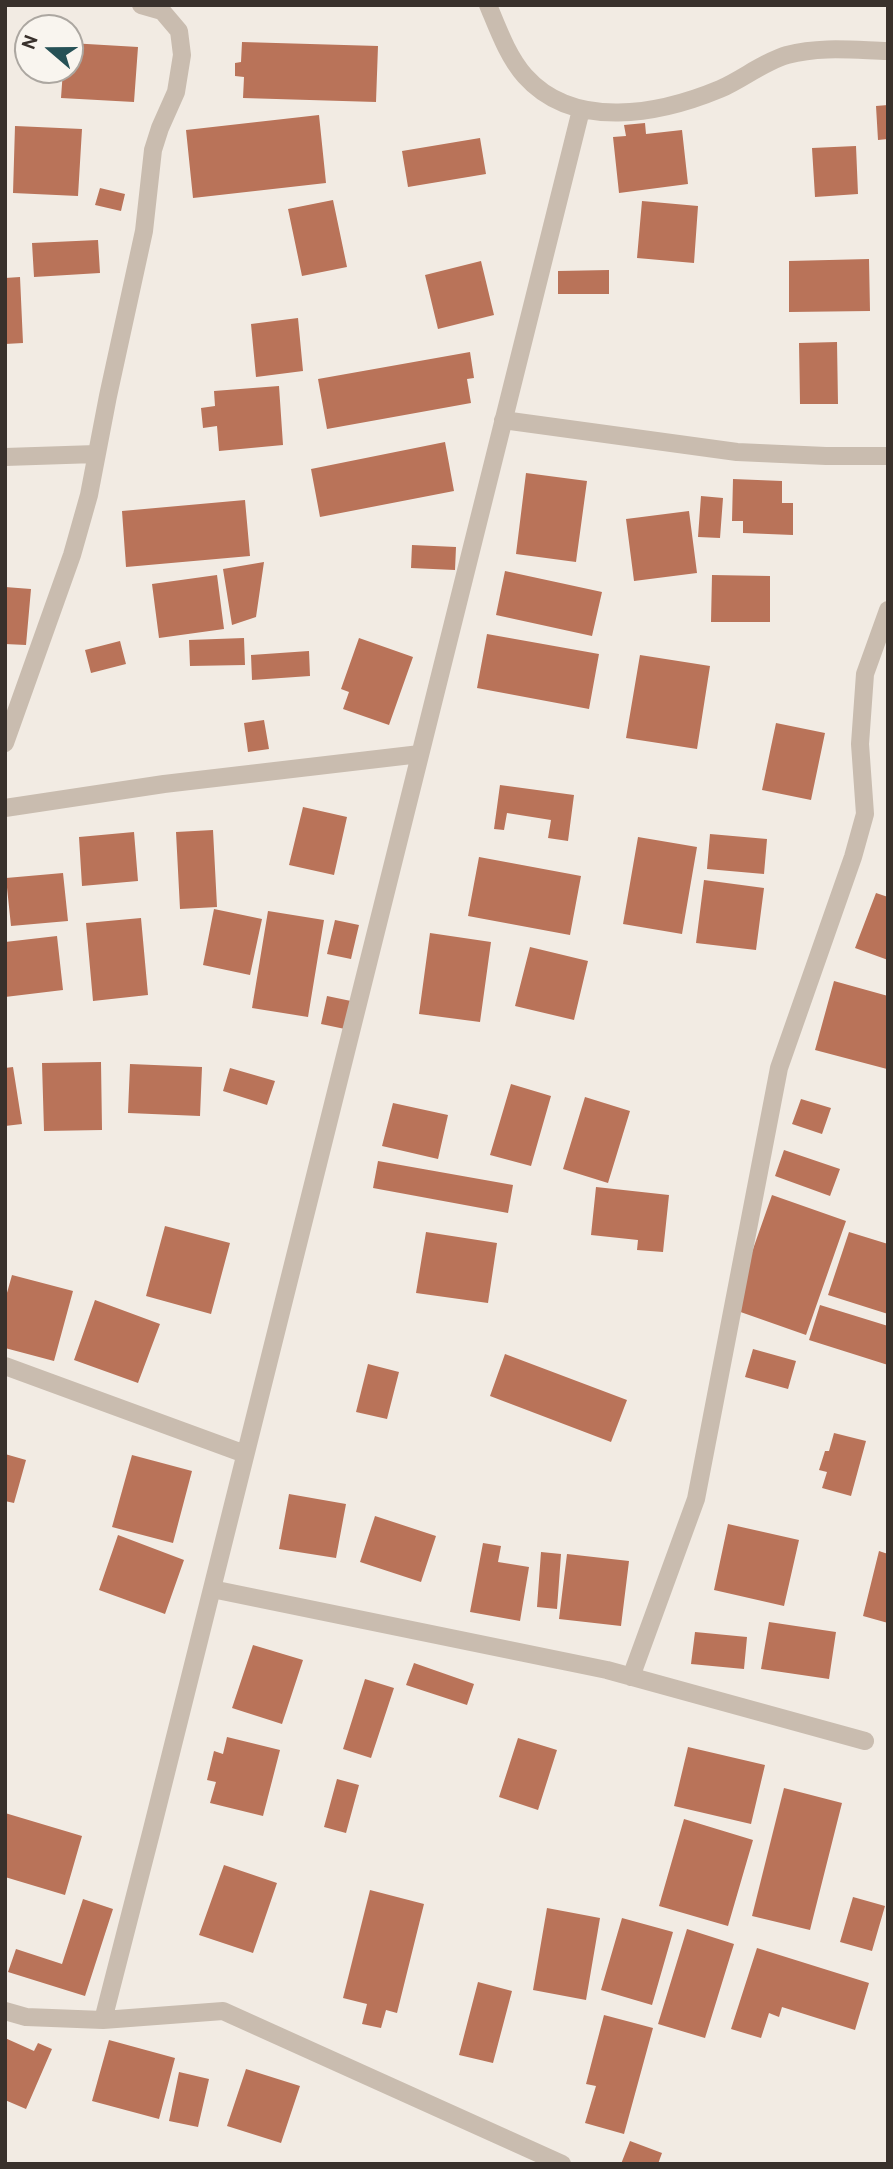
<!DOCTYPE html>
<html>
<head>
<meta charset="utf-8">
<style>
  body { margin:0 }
  #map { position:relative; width:893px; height:2169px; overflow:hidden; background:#f2ebe3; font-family:Overpass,sans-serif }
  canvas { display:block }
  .frame { position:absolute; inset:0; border:7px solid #39312c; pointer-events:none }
  .north { position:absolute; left:14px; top:14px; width:70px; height:70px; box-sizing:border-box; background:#f9f5ef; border:2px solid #aca7a1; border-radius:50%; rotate:290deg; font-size:19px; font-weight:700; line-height:28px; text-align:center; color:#39312c }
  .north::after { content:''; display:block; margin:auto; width:24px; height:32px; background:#265156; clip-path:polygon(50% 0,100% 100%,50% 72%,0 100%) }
</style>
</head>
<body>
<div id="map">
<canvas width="893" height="2169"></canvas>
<div class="frame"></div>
<div class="north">N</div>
</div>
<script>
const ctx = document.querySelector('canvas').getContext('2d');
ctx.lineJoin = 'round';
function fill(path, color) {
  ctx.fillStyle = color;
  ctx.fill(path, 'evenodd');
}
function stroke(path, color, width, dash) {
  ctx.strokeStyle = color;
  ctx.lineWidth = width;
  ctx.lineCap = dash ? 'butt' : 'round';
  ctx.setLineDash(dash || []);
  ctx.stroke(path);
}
fill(new Path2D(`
  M 242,42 L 378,46 L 376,102 L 243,98 L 244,77 L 235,76 L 235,63 L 241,62 Z
  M 70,43 L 138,47 L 134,102 L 61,98 L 63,70 L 70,70 Z
  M 888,105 L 888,139 L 878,140 L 876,106 Z
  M 319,115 L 326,183 L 193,198 L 186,130 Z
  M 645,123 L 646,134 L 682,130 L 688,184 L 619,193 L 613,137 L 626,136 L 624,125 Z
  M 15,126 L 82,129 L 78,196 L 13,193 Z
  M 480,138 L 486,174 L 408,187 L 402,151 Z
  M 856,146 L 858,194 L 815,197 L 812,148 Z
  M 100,188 L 125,194 L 121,211 L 95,205 Z
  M 333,200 L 347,267 L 302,276 L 288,209 Z
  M 642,201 L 698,206 L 694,263 L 637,258 Z
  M 98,240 L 100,273 L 34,277 L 32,243 Z
  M 869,259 L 870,311 L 789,312 L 789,261 Z
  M 481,261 L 494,315 L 438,329 L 425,275 Z
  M 609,270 L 609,294 L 558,294 L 558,271 Z
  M 20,277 L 23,343 L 5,344 L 5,278 Z
  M 298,318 L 303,371 L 256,377 L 251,324 Z
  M 837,342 L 838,404 L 800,404 L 799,343 Z
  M 470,352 L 474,378 L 467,379 L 471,403 L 327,429 L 318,379 Z
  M 279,386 L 283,445 L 219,451 L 217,426 L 203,428 L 201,408 L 215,406 L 214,391 Z
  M 445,442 L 454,491 L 320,517 L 311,469 Z
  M 526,473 L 587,481 L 576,562 L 516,554 Z
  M 733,479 L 782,481 L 782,503 L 793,503 L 793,535 L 743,533 L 743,521 L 732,521 Z
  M 701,496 L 723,498 L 720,538 L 698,537 Z
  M 245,500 L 250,556 L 126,567 L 122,511 Z
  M 689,511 L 697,573 L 634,581 L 626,519 Z
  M 412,545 L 456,547 L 455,570 L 411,568 Z
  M 264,562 L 256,617 L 232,625 L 223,569 Z
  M 505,571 L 602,592 L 592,636 L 496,615 Z
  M 217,575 L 224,629 L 159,638 L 152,584 Z
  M 712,575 L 770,576 L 770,622 L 711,622 Z
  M 5,587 L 31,589 L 26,645 L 5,644 Z
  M 487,634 L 599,654 L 589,709 L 477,688 Z
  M 244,638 L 245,665 L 190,666 L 189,640 Z
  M 359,638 L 413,657 L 389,725 L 343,709 L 349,692 L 341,689 Z
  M 120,641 L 126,664 L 91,673 L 85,650 Z
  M 309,651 L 310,676 L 252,680 L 251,655 Z
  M 640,655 L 710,666 L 697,749 L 626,738 Z
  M 264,720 L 269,749 L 248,752 L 244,723 Z
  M 776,723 L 825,733 L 811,800 L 762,790 Z
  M 500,785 L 574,795 L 568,841 L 548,838 L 551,820 L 507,813 L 504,830 L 494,829 Z
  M 303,807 L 347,817 L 334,875 L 289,865 Z
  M 213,830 L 217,907 L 180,909 L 176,832 Z
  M 134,832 L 138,881 L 82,886 L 79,837 Z
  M 710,834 L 767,839 L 764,874 L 707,869 Z
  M 638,837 L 697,847 L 682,934 L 623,924 Z
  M 479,857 L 581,876 L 570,935 L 468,916 Z
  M 63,873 L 68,921 L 11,926 L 6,878 Z
  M 704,880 L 764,888 L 756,950 L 696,943 Z
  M 876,893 L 888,897 L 888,960 L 855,948 Z
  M 214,909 L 262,919 L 250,975 L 203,965 Z
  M 268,911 L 324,920 L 308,1017 L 252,1008 Z
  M 141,918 L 148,995 L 93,1001 L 86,923 Z
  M 335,920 L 359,925 L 351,959 L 327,954 Z
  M 430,933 L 491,942 L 480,1022 L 419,1014 Z
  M 57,936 L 63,990 L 5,997 L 5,942 Z
  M 530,947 L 588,961 L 574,1020 L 515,1006 Z
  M 834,981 L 888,996 L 887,1069 L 815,1050 Z
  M 327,996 L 351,1001 L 345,1029 L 321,1024 Z
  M 101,1062 L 102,1130 L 44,1131 L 42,1063 Z
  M 130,1064 L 202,1067 L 200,1116 L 128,1113 Z
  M 13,1067 L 22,1124 L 5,1126 L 5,1068 Z
  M 230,1068 L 275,1081 L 267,1105 L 223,1091 Z
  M 511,1084 L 551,1096 L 531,1166 L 490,1155 Z
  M 585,1097 L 630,1111 L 608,1183 L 563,1169 Z
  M 801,1099 L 831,1108 L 822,1134 L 792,1124 Z
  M 393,1103 L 448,1115 L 438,1159 L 382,1146 Z
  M 784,1150 L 840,1169 L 830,1196 L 775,1176 Z
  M 378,1161 L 513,1185 L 508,1213 L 373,1188 Z
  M 596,1187 L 669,1195 L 663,1252 L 637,1250 L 638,1240 L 591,1235 Z
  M 772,1195 L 846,1221 L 806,1335 L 732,1309 Z
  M 165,1226 L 230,1243 L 211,1314 L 146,1296 Z
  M 426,1232 L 497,1243 L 488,1303 L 416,1293 Z
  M 849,1232 L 888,1244 L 888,1314 L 828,1295 Z
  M 12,1275 L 73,1291 L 54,1361 L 5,1348 L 5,1300 Z
  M 95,1300 L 160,1324 L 138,1383 L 74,1360 Z
  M 820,1305 L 888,1326 L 888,1365 L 809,1340 Z
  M 753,1349 L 796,1361 L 788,1389 L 745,1377 Z
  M 505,1354 L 627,1400 L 611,1442 L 490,1396 Z
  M 368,1364 L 399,1372 L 387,1419 L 356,1412 Z
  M 834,1433 L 866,1441 L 851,1496 L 822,1488 L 827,1472 L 819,1470 L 825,1451 L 829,1451 Z
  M 5,1454 L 26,1460 L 14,1503 L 5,1501 Z
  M 132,1455 L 192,1471 L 173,1543 L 112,1527 Z
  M 289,1494 L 346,1504 L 336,1558 L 279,1549 Z
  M 375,1516 L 436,1536 L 421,1582 L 360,1562 Z
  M 728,1524 L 799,1540 L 784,1606 L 714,1590 Z
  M 118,1535 L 184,1560 L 165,1614 L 99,1590 Z
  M 483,1543 L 501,1546 L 498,1562 L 529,1567 L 520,1621 L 470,1612 Z
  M 879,1551 L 888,1554 L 888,1623 L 863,1616 Z
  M 541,1552 L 561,1554 L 557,1609 L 537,1607 Z
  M 567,1554 L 629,1561 L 621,1626 L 559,1619 Z
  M 769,1622 L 836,1632 L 829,1679 L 761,1669 Z
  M 695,1632 L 747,1637 L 744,1669 L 691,1664 Z
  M 253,1645 L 303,1660 L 282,1724 L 232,1708 Z
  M 414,1663 L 474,1684 L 467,1705 L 406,1685 Z
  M 365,1679 L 394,1688 L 371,1758 L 343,1749 Z
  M 227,1737 L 280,1750 L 263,1816 L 210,1803 L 216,1782 L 207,1780 L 214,1751 L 223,1754 Z
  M 518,1738 L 557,1750 L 538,1810 L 499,1797 Z
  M 688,1747 L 765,1765 L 751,1824 L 674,1806 Z
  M 337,1779 L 359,1785 L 346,1833 L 324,1827 Z
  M 784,1788 L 842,1803 L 810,1930 L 752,1916 Z
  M 5,1813 L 82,1836 L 65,1895 L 5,1877 Z
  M 684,1819 L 753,1840 L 728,1926 L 659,1906 Z
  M 224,1865 L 277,1883 L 253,1953 L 199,1935 Z
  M 370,1890 L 424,1904 L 397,2013 L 386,2010 L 381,2028 L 362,2024 L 367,2004 L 343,1998 Z
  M 853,1897 L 885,1906 L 872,1951 L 840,1942 Z
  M 83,1899 L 113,1909 L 85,1996 L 8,1972 L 16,1949 L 62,1964 Z
  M 547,1908 L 600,1918 L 586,2000 L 533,1990 Z
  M 622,1918 L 673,1932 L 652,2005 L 601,1990 Z
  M 687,1929 L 734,1944 L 705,2038 L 658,2024 Z
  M 757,1948 L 869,1983 L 855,2030 L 782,2007 L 779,2017 L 769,2013 L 761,2038 L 731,2029 Z
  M 478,1982 L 512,1991 L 493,2063 L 459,2055 Z
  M 604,2015 L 653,2028 L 624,2134 L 585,2123 L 596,2086 L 586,2084 Z
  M 5,2038 L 34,2051 L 38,2043 L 52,2049 L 26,2109 L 5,2100 Z
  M 109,2040 L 175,2058 L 159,2119 L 92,2101 Z
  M 246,2069 L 300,2086 L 281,2143 L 227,2126 Z
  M 179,2072 L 209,2079 L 198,2127 L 169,2121 Z
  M 630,2141 L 662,2153 L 658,2164 L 621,2164 Z`), '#b97359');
stroke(new Path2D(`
  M 488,5 C 498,29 508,57 525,76 C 574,131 660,114 720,89 C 743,79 763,62 787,55 C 821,46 853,50 888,51
  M 503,420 L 737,452 L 826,456 L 888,456
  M 5,457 L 96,454
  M 5,743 L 72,555 L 89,495 L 108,396 L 144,231 L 153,150 L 160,128 L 176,92 L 182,55 L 179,31 L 162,11 L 141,5
  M 5,808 L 164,784 L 420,754
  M 5,1366 L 245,1454
  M 212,1589 L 607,1670 L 865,1741
  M 631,1677 L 696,1499 L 779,1068 L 853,857 L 865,814 L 860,744 L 865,674 L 888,610
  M 5,2011 L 26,2017 L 103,2020 L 223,2011 L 562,2164
  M 103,2020 L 151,1833 L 581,110`), '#c9bcaf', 18);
</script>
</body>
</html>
